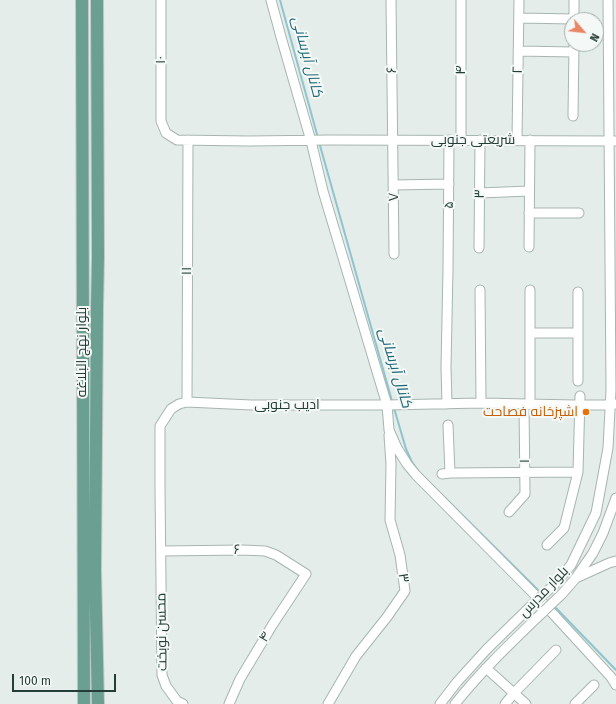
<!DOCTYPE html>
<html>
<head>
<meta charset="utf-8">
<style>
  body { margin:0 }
  #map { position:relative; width:616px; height:704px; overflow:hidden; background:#e4ede9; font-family:"Fira Sans",sans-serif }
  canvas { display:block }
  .north { position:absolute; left:564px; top:12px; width:40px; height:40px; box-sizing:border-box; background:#f4f9f7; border:1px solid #a1aeaa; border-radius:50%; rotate:118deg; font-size:11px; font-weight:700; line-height:16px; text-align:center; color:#243d36 }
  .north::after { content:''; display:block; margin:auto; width:14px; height:18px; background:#ea8565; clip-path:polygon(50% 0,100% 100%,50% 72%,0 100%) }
  .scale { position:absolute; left:12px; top:674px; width:104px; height:18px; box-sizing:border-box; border:2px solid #243d36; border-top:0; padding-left:5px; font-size:12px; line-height:14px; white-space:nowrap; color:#243d36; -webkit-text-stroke:3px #f4f9f7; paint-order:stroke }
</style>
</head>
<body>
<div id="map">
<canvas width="616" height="704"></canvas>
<div class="north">N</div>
<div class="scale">100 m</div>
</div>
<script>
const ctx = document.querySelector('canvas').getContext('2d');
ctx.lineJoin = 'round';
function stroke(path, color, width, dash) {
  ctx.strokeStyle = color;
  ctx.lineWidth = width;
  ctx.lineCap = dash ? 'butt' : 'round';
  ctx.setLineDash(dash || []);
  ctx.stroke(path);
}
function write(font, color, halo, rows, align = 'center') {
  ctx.font = font + ' "Fira Sans",Cairo,sans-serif';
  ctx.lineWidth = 4;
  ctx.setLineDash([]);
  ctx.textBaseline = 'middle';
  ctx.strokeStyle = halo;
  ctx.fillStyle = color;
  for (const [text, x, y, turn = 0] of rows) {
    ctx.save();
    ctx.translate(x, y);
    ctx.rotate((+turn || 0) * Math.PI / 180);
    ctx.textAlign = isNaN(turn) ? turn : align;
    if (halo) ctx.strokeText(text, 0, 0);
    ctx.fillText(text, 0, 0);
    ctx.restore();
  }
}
stroke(new Path2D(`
  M 280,0 L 318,138
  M 319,142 L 392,401
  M 394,408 L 406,449 L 412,462 L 419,472 L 541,593
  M 554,606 L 616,670`), '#8fc4ce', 2);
const minor = new Path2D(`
  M 161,0 L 161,121 L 166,133 L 177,140 L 249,141 L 330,140 L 616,141
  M 271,0 L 281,37 L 311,141 L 323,191 L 387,405 L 389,430 L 397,448 L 407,464 L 416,475 L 543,603 L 611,677 L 616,685
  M 391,0 L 394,254
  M 461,0 L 461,140
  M 519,18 L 574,19
  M 574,20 L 574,0
  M 518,51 L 574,52
  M 573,116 L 574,44
  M 517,140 L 519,0
  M 393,185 L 449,184
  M 480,193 L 529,191
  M 529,213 L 579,213
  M 529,247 L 530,140
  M 479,248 L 480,140
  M 480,290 L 481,403
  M 530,333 L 578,333
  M 578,381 L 578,292
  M 187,402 L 188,140
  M 447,404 L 446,367 L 448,269 L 449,140
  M 530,404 L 530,290
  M 448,425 L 450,473
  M 578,472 L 580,396
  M 442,474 L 450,473 L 578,472 L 564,528 L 547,545
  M 509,512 L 525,494 L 524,404
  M 161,551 L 243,550 L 265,551 L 276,555 L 306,574 L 273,624 L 240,679 L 229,704
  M 576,578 L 609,563 L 616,561
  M 554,585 L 571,565 L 596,513 L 608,448 L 611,390 L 608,0
  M 562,594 L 575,579 L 593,553 L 603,533 L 616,498
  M 486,668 L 526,704
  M 183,704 L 177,701 L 166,686 L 162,675 L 160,489 L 160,426 L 171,409 L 179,404 L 187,402 L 251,405 L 387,405 L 481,403 L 575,405 L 610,405 L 616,404
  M 328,704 L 356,656 L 387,617 L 405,591 L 400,555 L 390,520 L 391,464 L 389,435
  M 440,704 L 457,682 L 487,649 L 535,602
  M 455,704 C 482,670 513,641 544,611
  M 505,704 L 514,693 L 556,650
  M 575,704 L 594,685`);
const major = new Path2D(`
  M 82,0 L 84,704
  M 97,0 L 98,257 L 97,308 L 95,570 L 98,704`);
stroke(minor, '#a7b5b0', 11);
stroke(major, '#c2c9c7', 14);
stroke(minor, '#fff', 9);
stroke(major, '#6b9f92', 12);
const minorBridge = new Path2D(`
  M 535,602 L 554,585
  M 544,611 L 562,594`);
stroke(minorBridge, '#a7b5b0', 11, []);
stroke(minorBridge, '#fff', 9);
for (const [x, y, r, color] of [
  [586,412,4,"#e8710a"]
]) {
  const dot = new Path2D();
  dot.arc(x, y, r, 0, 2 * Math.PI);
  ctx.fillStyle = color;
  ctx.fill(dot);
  stroke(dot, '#f4f9f7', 1.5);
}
write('14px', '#243d36', '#f4f9f7', [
  ["۱۰",161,60,-90],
  ["۶",392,70,-91],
  ["۴",461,70,-90],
  ["۲",518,70,-89],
  ["شریعتی جنوبی",473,140],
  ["۳",480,194,-89],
  ["۷",394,197,-91],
  ["۵",449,205,-90],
  ["۱۱",187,271,-90],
  ["بلوار نهج البلاغه",82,352,-90],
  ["ادیب جنوبی",287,405],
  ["۱",525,461,-90],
  ["۶",237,550,-1],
  ["۳",403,578,81],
  ["بلوار مدرس",544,592,-46],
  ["محسن نوبخت",162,632,-91],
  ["۴",265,637,-59]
]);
write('14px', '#c56008', '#f4f9f7', [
  ["اشپزخانه فصاحت",578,412]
], 'right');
write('italic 15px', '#216876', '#f4f9f7', [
  ["کانال آبرسانی",307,57,75],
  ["کانال آبرسانی",395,368,73]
]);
</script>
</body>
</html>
